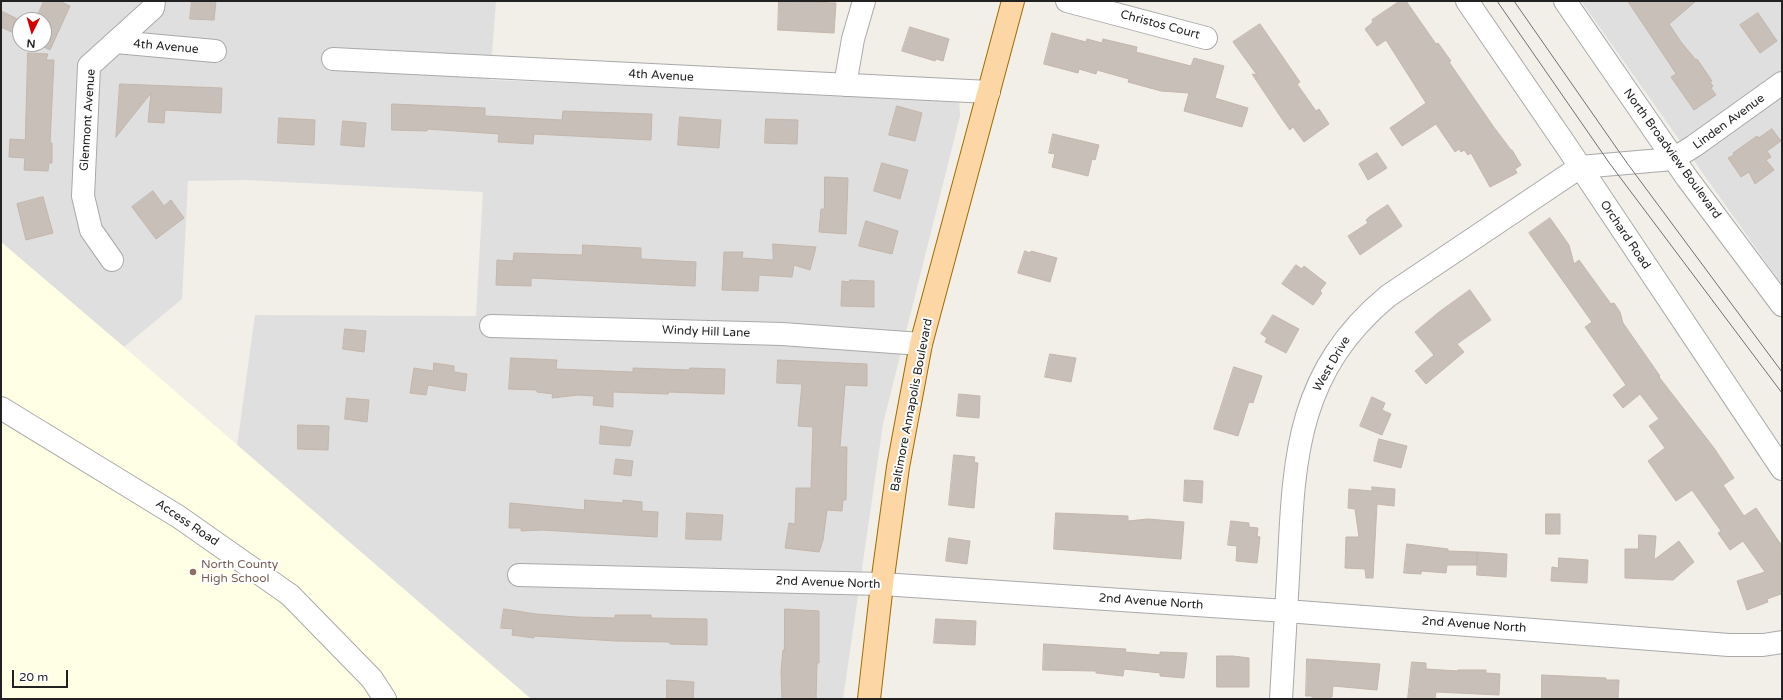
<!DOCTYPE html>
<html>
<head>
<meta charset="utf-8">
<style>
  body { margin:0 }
  #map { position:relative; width:1783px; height:700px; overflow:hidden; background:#f2efe9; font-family:"Varela Round",sans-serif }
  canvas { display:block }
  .frame { position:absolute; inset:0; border:2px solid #222; pointer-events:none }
  .north { position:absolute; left:12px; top:12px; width:40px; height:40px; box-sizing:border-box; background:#fff; border:1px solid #a7a7a7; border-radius:50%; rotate:185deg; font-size:11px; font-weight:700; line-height:16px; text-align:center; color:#222 }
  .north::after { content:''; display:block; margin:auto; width:14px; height:18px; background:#d40000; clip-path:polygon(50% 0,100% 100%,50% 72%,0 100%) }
  .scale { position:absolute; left:12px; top:670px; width:56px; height:18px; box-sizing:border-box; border:2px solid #222; border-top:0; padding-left:5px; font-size:12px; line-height:14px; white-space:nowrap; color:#222; -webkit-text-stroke:3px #fff; paint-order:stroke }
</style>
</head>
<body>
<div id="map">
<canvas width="1783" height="700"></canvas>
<div class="frame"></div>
<div class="north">N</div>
<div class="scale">20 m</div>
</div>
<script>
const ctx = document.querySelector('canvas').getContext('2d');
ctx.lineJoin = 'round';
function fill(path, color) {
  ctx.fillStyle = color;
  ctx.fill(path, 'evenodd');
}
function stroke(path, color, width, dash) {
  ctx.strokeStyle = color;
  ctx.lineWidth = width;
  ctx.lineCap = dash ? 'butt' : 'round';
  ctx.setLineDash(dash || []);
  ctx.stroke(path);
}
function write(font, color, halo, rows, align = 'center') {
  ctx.font = font + ' "Varela Round",sans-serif';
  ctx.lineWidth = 4;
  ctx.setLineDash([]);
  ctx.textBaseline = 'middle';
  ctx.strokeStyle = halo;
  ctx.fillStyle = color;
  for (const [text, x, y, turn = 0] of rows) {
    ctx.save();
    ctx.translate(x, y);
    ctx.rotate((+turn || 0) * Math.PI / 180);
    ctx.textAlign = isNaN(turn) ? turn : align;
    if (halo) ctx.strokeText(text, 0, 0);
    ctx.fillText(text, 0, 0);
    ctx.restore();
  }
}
fill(new Path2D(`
  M 1,1 L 496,1 L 490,80 L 959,97 L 960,116 L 883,424 L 843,699 L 531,699 L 237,446 L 255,315 L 476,316 L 483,192 L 245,180 L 188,181 L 182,299 L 124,347 L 1,242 ZM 20,20 L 44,20 L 44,44 L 20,44 Z
  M 1581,1 L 1782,1 L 1782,285 Z`), '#e0dfdf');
fill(new Path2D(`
  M 1,242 L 124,347 L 531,699 L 1,699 Z`), '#ffffe5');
const building = new Path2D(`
  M 44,1 L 59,1 L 70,6 L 50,50 L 38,44 L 44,44 L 44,20 L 36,20 Z
  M 192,1 L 216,1 L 214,20 L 190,19 Z
  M 779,1 L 836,3 L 834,33 L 778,30 Z
  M 1400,1 L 1406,1 L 1436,44 L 1438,43 L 1451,61 L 1449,62 L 1493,126 L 1511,150 L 1512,150 L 1521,165 L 1515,169 L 1517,173 L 1490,187 L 1471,153 L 1468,155 L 1464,150 L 1461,152 L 1459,149 L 1455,152 L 1436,124 L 1402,146 L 1390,128 L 1426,103 L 1386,40 L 1377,46 L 1365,29 L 1373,22 L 1372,20 Z
  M 1628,1 L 1696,1 L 1669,24 L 1681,42 L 1696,60 L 1697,59 L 1712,81 L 1710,82 L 1713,86 L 1711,88 L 1716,95 L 1694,110 L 1671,77 L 1676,74 Z
  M 1,11 L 20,20 L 20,36 L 1,27 Z
  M 1758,13 L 1777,41 L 1760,53 L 1740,25 Z
  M 1260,24 L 1300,82 L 1297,84 L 1316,111 L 1319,109 L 1329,124 L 1304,142 L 1293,127 L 1290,130 L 1282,119 L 1252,74 L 1257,75 L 1233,42 Z
  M 910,27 L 949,39 L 943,61 L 936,59 L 935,61 L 902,51 Z
  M 1052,33 L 1086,42 L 1087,39 L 1102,43 L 1103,39 L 1137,47 L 1136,52 L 1191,66 L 1194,58 L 1224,66 L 1215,98 L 1248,108 L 1242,127 L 1184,111 L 1189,93 L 1161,91 L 1128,82 L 1129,79 L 1097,70 L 1096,74 L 1079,69 L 1078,73 L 1044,64 Z
  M 28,53 L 48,54 L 46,60 L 54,60 L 50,143 L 52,143 L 52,163 L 49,163 L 48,171 L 24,170 L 25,158 L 9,157 L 10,139 L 25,140 Z
  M 120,84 L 222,88 L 221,113 L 165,110 L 164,123 L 148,122 L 151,93 L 116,137 Z
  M 392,104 L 485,108 L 485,116 L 562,120 L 563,111 L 652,114 L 651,140 L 534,134 L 533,144 L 498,142 L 499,134 L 427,129 L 427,131 L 392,130 Z
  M 897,106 L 922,113 L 915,141 L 889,135 Z
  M 680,117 L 721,120 L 719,148 L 678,145 Z
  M 279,118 L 315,120 L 314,145 L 278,143 Z
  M 766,119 L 798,120 L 797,144 L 765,143 Z
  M 343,121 L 366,123 L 364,147 L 341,145 Z
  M 1772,129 L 1781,141 L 1767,151 L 1771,157 L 1766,160 L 1774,170 L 1755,184 L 1749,172 L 1741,177 L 1728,158 L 1734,155 L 1733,153 L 1757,136 L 1758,138 L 1763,135 Z
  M 1053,134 L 1099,145 L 1095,160 L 1092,159 L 1088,176 L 1052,167 L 1055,154 L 1049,153 Z
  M 1377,153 L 1387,168 L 1368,180 L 1359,164 Z
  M 882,163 L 908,170 L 900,199 L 874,191 Z
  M 825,177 L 848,178 L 846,234 L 819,232 L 821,209 L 824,209 Z
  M 153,191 L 164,206 L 171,200 L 184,218 L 156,239 L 132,207 Z
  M 43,197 L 53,233 L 26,240 L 17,204 Z
  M 1388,205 L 1402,226 L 1360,255 L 1348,236 L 1368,223 L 1366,220 L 1369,217 Z
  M 1550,218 L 1569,245 L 1574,264 L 1579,260 L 1611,304 L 1614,303 L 1620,312 L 1623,323 L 1660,376 L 1659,377 L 1714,448 L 1734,478 L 1723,485 L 1744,516 L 1756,508 L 1782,546 L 1782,595 L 1781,594 L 1767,599 L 1768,602 L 1747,610 L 1737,581 L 1765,572 L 1743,541 L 1730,550 L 1718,533 L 1721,531 L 1692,490 L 1676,501 L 1648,461 L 1665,448 L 1649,426 L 1659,419 L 1640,394 L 1623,408 L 1613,395 L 1626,385 L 1585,327 L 1592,322 L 1529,233 Z
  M 866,221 L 898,231 L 892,254 L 859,246 Z
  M 773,244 L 816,247 L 810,270 L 794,265 L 792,277 L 759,275 L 758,291 L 722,290 L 724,252 L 743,252 L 742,258 L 773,260 Z
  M 583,245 L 641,248 L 641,259 L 696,262 L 695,286 L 531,278 L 531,286 L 496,285 L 497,260 L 513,261 L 514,253 L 582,255 Z
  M 1025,251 L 1030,253 L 1031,251 L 1057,258 L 1050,282 L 1018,273 Z
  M 1296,265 L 1302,269 L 1304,266 L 1326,283 L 1320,291 L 1322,293 L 1313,305 L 1282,284 Z
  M 850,280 L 874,281 L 874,307 L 841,306 L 842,281 L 849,282 Z
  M 1470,290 L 1491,320 L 1457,344 L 1464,352 L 1426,384 L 1415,371 L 1434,355 L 1415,332 L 1439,312 Z
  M 1273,315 L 1299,329 L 1286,353 L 1265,342 L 1267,338 L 1261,334 Z
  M 345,329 L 366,331 L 364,352 L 343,349 Z
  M 1050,354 L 1076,358 L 1071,382 L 1045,377 Z
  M 511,358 L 557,360 L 556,369 L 633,372 L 633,368 L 689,370 L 690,368 L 725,369 L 724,394 L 669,392 L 668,394 L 613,392 L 613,407 L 593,405 L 594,396 L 578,395 L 552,398 L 553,394 L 537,392 L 537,390 L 509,389 Z
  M 778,360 L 867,364 L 867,386 L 845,385 L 840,447 L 847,447 L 846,500 L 843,500 L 842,511 L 827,510 L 823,540 L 819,552 L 785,548 L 789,523 L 795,524 L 796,488 L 811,488 L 813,427 L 798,426 L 802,384 L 777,383 Z
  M 434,363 L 454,366 L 454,372 L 467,374 L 465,391 L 428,385 L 426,395 L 410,393 L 414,368 L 433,371 Z
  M 1234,367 L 1262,376 L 1253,403 L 1249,402 L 1238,436 L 1214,429 Z
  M 959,394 L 980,396 L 979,418 L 957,416 Z
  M 1372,397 L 1385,403 L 1382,410 L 1391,414 L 1382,435 L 1360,426 Z
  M 347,398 L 369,400 L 367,422 L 345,419 Z
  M 298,425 L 329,426 L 328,450 L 298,449 Z
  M 601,426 L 633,431 L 630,446 L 600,444 Z
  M 1379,439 L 1407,446 L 1401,468 L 1374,461 Z
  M 954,455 L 975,457 L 974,462 L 978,463 L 974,508 L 949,505 Z
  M 616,459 L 633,461 L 631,476 L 614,474 Z
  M 1185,480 L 1203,481 L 1202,503 L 1184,501 Z
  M 1372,487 L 1395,489 L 1394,506 L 1377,504 L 1373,578 L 1366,578 L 1365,569 L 1345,568 L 1346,537 L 1359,537 L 1355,509 L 1348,508 L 1349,489 L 1372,491 Z
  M 585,500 L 623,503 L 623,500 L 642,502 L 642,511 L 658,512 L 657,537 L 542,530 L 521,531 L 521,528 L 509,528 L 510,503 L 584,510 Z
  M 687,513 L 723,515 L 721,540 L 686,539 Z
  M 1056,513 L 1128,516 L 1128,521 L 1148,519 L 1184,522 L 1181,559 L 1054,549 Z
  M 1546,514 L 1560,514 L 1560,534 L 1546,534 Z
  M 1231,521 L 1249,523 L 1249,527 L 1258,528 L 1257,536 L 1260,537 L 1257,563 L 1236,561 L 1237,546 L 1228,545 Z
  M 1639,535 L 1656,536 L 1654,560 L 1679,541 L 1694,562 L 1673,580 L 1625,578 L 1625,549 L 1638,549 Z
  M 949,538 L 970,541 L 967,564 L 946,561 Z
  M 1407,544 L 1448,549 L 1448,551 L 1477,552 L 1477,565 L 1447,565 L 1446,573 L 1421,571 L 1421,574 L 1404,573 Z
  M 1478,552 L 1507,554 L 1506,577 L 1477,575 Z
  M 1559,558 L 1588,560 L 1587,583 L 1551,581 L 1552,567 L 1558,568 Z
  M 504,609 L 536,614 L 577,617 L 615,618 L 615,615 L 651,615 L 651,618 L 707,619 L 707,645 L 670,644 L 670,642 L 616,641 L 534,636 L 534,638 L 512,635 L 513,629 L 501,628 Z
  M 785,609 L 819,611 L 819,663 L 817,663 L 816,699 L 782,699 L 781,671 L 783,650 L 784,650 Z
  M 936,619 L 976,621 L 975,645 L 934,643 Z
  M 1044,644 L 1126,649 L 1125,652 L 1160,655 L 1160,652 L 1187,653 L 1184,678 L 1160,676 L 1160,673 L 1124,669 L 1123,676 L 1096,673 L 1096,671 L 1043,670 Z
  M 1217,656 L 1233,656 L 1249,658 L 1249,687 L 1217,687 Z
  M 1307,659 L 1380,664 L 1377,690 L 1333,686 L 1332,697 L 1330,697 L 1330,699 L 1312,699 L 1312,696 L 1306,696 Z
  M 1412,662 L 1426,663 L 1426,669 L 1458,671 L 1458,670 L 1486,670 L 1486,673 L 1500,674 L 1499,695 L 1436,692 L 1435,699 L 1408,699 Z
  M 1542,675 L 1606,678 L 1606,680 L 1619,680 L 1618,699 L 1542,699 Z
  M 667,680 L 694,682 L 693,699 L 667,699 Z`);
fill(building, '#c7bfb8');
stroke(building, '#c4b6ab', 1);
const minor = new Path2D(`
  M 1067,1 L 1206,38
  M 1467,1 L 1567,147 L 1782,469
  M 1565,1 L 1687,178 L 1782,305
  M 116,42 L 215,51
  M 333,59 L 989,92
  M 845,85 L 853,39 L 864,1
  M 112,260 L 91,230 L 83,196 L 89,66 L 153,8 L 154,1
  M 491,326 L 782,334 L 921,344
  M 1,408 L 179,517 L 290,595 L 372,679 L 385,699
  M 519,575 L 882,584 L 1286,611 L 1729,645 L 1763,645 L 1782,642
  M 1281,699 C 1284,653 1286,606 1289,560 C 1294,453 1299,370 1388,296 L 1580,167 L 1673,159 L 1694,146 L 1782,83`);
const major = new Path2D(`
  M 869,699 L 882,584 L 898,467 L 921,344 L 1013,1`);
stroke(minor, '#a9a9a9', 24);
stroke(major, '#a06b00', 24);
stroke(minor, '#fff', 22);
stroke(major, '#fcd6a4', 22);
stroke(new Path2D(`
  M 1497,1 L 1610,164 L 1782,393
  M 1514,1 L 1627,163 L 1782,372`), '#707070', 1);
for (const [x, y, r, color] of [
  [193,572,4,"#8d6e63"]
]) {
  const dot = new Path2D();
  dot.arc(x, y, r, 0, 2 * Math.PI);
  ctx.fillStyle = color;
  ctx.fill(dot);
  stroke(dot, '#fff', 1.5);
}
write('12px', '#222', '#fff', [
  ["Christos Court",1160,25,15],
  ["4th Avenue",166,47,5],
  ["4th Avenue",661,76,3],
  ["Glenmont Avenue",88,120,-86],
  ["Linden Avenue",1729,122,-36],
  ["North Broadview Boulevard",1672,154,54],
  ["Orchard Road",1625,235,56],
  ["Windy Hill Lane",706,332,2],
  ["West Drive",1332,364,-60],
  ["Baltimore Annapolis Boulevard",912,405,-79],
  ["Access Road",187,523,34],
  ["2nd Avenue North",828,583,2],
  ["2nd Avenue North",1151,602,4],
  ["2nd Avenue North",1474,625,4]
]);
write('12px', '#785e54', '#fff', [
  ["North County",201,565],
  ["High School",201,579]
], 'left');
</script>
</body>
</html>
